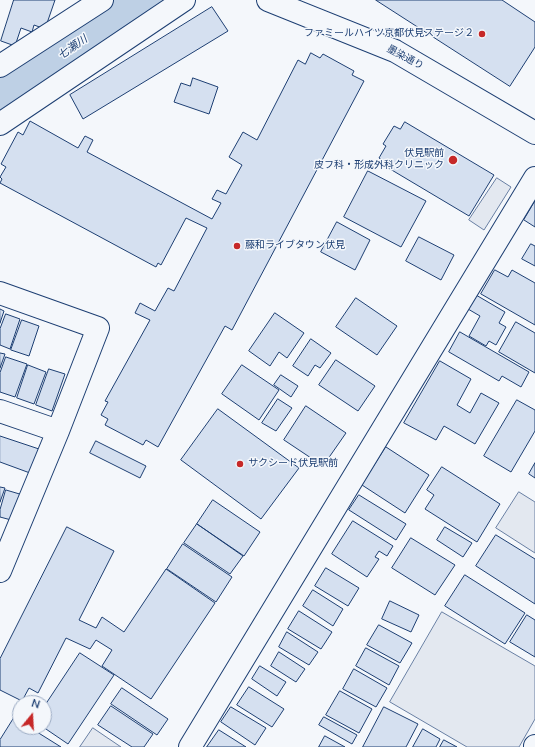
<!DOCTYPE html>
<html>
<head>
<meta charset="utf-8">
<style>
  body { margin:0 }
  #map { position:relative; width:535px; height:747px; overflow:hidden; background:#f4f7fb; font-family:"Nunito Sans",sans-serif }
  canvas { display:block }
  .north { position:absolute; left:12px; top:695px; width:40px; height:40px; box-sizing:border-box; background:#f4f7fb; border:1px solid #9eadc5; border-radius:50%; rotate:18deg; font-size:11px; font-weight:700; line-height:16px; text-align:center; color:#1d3f73 }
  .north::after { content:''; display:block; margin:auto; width:14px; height:18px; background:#c62828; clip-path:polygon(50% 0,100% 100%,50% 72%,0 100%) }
</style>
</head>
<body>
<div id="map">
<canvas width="535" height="747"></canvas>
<div class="north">N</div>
</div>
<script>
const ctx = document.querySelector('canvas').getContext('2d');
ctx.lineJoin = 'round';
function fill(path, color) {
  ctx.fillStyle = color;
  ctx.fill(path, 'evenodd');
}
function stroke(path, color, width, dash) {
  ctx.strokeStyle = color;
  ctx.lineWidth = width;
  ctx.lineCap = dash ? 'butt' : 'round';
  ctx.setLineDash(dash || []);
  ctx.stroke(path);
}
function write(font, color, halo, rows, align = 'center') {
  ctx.font = font + ' "Nunito Sans","Noto Sans JP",sans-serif';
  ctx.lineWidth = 3;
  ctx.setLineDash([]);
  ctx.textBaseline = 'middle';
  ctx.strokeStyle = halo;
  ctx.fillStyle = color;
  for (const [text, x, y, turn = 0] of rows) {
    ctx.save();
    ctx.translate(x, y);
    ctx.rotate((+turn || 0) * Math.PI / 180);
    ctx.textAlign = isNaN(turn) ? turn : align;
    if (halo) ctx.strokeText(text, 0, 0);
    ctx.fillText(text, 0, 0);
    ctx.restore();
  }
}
const parking = new Path2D(`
  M 497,178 L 511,187 L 484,230 L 469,220 Z
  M 519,492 L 535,502 L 535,553 L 496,528 Z
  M 442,612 L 535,666 L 535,719 L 519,747 L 467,747 L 390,702 Z
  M 93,728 L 121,747 L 80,747 Z`);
fill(parking, '#e3e8f0');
stroke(parking, '#687fa3', 1);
stroke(new Path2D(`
  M 0,98 L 91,36 L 120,25 L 131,18 L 145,0`), '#bed0e5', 51);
const building = new Path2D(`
  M 14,0 L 55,0 L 45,29 L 34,25 L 32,32 L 21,28 L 15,46 L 1,41 Z
  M 376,0 L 502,0 L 535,22 L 535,47 L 510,86 Z
  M 212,7 L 228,31 L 83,119 L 70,95 Z
  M 311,53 L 320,58 L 323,54 L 354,71 L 352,75 L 364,81 L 232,330 L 225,326 L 158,447 L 146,440 L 143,445 L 105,425 L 108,419 L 101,415 L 108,402 L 105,401 L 150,320 L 135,313 L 140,303 L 155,311 L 168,288 L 174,291 L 207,228 L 186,218 L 161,265 L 158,263 L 156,267 L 0,183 L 2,179 L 0,177 L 6,167 L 1,164 L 18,132 L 23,135 L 30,121 L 78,148 L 85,136 L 93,140 L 87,152 L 212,219 L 221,203 L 212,199 L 217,190 L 226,194 L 242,165 L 229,157 L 243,132 L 257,140 L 298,60 L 305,64 Z
  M 193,78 L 218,87 L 209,114 L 174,102 L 181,83 L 190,86 Z
  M 405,122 L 494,175 L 469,216 L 380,163 L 382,160 L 379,158 L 386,146 L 383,144 L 394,126 L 400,129 Z
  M 368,171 L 426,201 L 401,247 L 344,217 Z
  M 535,201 L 535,227 L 524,220 Z
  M 337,222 L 370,240 L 355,270 L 321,252 Z
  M 419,237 L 454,255 L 441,280 L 406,261 Z
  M 531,244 L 535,246 L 535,266 L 522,259 Z
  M 495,270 L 508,277 L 512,270 L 535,283 L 535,325 L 481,294 Z
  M 476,295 L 505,312 L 499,323 L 506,327 L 496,345 L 489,341 L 486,346 L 469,336 L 480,316 L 468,309 Z
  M 356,298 L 397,326 L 377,355 L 336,327 Z
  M 0,309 L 4,311 L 0,323 Z
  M 275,313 L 304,333 L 287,358 L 279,352 L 270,366 L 249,351 Z
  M 6,314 L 20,319 L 10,349 L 0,345 L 0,329 Z
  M 22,320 L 39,326 L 29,356 L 11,350 Z
  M 516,322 L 535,333 L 535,373 L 499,352 Z
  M 460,332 L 529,372 L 521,387 L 502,376 L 499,381 L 449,352 Z
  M 311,339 L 331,353 L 320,368 L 315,365 L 308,376 L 293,366 Z
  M 0,353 L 5,354 L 0,368 Z
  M 6,357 L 27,364 L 15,397 L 0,392 L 0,373 Z
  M 336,360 L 375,386 L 358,411 L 319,385 Z
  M 440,361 L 471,379 L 457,405 L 470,413 L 481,393 L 499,403 L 475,444 L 444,426 L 436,440 L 404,423 Z
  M 28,365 L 46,372 L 34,404 L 17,398 Z
  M 242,365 L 279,390 L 259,420 L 222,394 Z
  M 49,369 L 65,374 L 52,411 L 36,405 Z
  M 281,375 L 298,386 L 291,397 L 274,385 Z
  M 278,399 L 292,408 L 276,431 L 262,423 Z
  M 517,400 L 535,410 L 535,431 L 511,472 L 484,456 Z
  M 306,406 L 346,433 L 323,466 L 284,440 Z
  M 218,409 L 299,468 L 261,519 L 181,460 Z
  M 0,436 L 39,449 L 30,473 L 0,462 Z
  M 96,441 L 146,466 L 140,478 L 90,453 Z
  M 386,447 L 429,475 L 405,513 L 362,485 Z
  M 535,463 L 535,478 L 529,474 Z
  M 442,467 L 500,504 L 477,542 L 425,509 L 434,495 L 427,490 Z
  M 0,487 L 5,488 L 0,502 Z
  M 6,490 L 23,495 L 15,521 L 0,517 L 0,510 Z
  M 359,495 L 406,524 L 396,540 L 349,510 Z
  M 213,500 L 260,532 L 244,556 L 197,524 Z
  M 353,521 L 393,546 L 387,556 L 379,551 L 375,557 L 379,559 L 367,577 L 332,554 Z
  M 197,524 L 243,556 L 230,574 L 184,543 Z
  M 67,527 L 114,551 L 79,620 L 96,628 L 102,617 L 124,632 L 166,569 L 215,603 L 151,699 L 102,666 L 112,650 L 96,640 L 90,649 L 66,638 L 38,693 L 29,688 L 22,701 L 0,690 L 0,659 Z
  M 445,527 L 472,543 L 463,557 L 437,540 Z
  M 496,535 L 535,559 L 535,604 L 476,566 Z
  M 411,538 L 455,565 L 435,595 L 392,568 Z
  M 183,544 L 232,577 L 216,602 L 167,569 Z
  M 326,568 L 359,588 L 348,606 L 315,586 Z
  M 465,575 L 525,613 L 505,644 L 445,606 Z
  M 313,590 L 343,609 L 333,626 L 303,606 Z
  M 390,601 L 419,615 L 411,632 L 382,619 Z
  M 299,611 L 332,632 L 321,649 L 288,629 Z
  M 527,615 L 535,620 L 535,657 L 510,642 Z
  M 379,625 L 412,643 L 400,663 L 367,645 Z
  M 287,632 L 318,652 L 309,665 L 279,647 Z
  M 366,648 L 399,666 L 389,685 L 356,666 Z
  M 279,652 L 305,669 L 296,682 L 271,666 Z
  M 80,653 L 114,675 L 68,744 L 43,727 L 44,707 Z
  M 260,666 L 286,682 L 277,696 L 252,679 Z
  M 354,669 L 387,688 L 376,707 L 343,689 Z
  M 249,687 L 284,709 L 272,727 L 237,705 Z
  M 122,688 L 168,719 L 157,735 L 111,704 Z
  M 340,691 L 372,709 L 359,733 L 326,715 Z
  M 111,706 L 153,734 L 144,747 L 132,747 L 98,725 Z
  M 231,707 L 266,728 L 255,745 L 221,722 Z
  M 384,707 L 418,724 L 406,747 L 363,747 Z
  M 324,717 L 357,735 L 352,744 L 319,725 Z
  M 14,718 L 20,722 L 20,727 L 29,727 L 61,747 L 0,747 L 0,740 Z
  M 423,729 L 440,739 L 436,747 L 413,747 Z
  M 219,730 L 246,747 L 207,747 Z
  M 325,736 L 345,747 L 319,747 Z
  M 444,740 L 457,747 L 440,747 Z`);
fill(building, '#d5e0f0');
stroke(building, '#1d3f73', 1);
const minor = new Path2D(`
  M 268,0 L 395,51 L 535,133
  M 0,66 L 102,0
  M 0,124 L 184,0
  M 0,293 L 98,328 L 58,431 L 0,571
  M 0,411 L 58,431
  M 190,747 L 535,178
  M 535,747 L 535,746`);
stroke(minor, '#1d3f73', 24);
stroke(minor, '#f4f7fb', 22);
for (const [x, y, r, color] of [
  [482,34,4,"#c62828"],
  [453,160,5,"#c62828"],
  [237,246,4,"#c62828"],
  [240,464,4,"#c62828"]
]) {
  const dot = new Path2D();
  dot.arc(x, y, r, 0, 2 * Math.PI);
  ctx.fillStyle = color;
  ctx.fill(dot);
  stroke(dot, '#f4f7fb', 1.5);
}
write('10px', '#1d3f73', '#f4f7fb', [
  ["ファミールハイツ京都伏見ステージ２",474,34],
  ["伏見駅前",444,154],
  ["皮フ科・形成外科クリニック",444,166],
  ["藤和ライブタウン伏見",245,246,"left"],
  ["サクシード伏見駅前",248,464,"left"]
], 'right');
write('10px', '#1d3f73', '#f4f7fb', [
  ["墨染通り",405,58,28]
]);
write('italic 11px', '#1d3f73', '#f4f7fb', [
  ["七瀬川",73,48,-35]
]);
</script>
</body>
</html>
